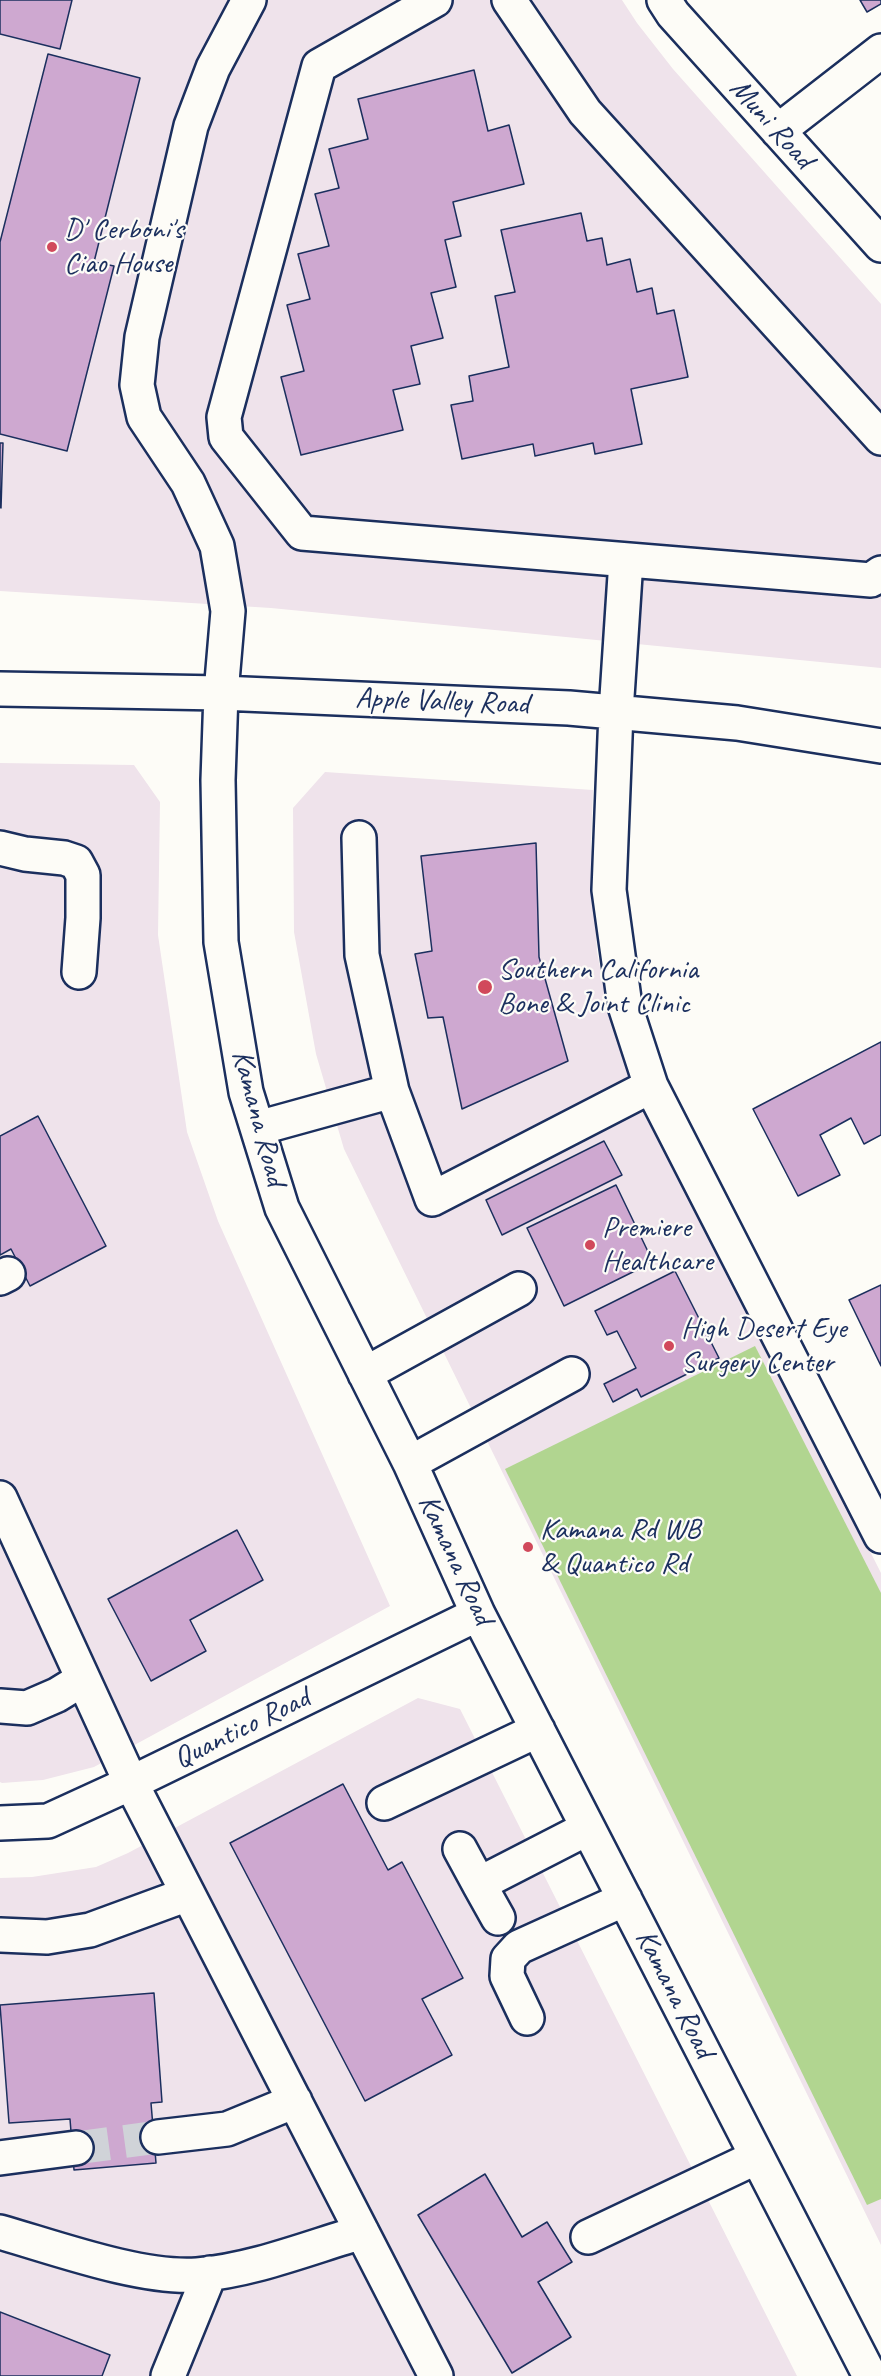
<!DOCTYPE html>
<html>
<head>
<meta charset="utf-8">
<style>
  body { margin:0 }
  canvas { display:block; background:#fdfcf7 }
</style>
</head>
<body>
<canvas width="881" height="2376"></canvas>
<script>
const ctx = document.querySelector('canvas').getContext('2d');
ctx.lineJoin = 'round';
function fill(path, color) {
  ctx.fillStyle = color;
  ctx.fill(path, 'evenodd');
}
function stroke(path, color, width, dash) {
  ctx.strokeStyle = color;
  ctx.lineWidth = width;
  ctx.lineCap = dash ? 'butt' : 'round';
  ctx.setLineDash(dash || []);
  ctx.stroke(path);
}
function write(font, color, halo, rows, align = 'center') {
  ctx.font = font + ' Caveat,sans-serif';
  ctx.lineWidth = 4.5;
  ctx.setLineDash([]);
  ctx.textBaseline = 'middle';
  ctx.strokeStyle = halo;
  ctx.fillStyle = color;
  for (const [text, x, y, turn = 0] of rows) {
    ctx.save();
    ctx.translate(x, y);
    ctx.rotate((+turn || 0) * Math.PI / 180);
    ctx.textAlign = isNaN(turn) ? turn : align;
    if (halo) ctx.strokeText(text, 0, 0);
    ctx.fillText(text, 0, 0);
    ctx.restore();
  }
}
fill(new Path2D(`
  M 0,0 L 622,0 L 637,23 L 673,69 L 881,304 L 881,668 L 271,608 L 0,591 Z
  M 0,763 L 134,765 L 160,802 L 158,935 L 187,1132 L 218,1221 L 390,1606 L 94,1767 L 43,1780 L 2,1783 L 0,1782 Z
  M 325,772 L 593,790 L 591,844 L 597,952 L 610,1018 L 628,1072 L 881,1573 L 881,2245 L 344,1149 L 316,1054 L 294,932 L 293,808 Z
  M 418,1698 L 460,1709 L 797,2376 L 0,2376 L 0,1878 L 32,1877 L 96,1867 L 128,1853 Z`), '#efe3eb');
fill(new Path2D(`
  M 755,1346 L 881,1593 L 881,2199 L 867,2205 L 505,1469 Z`), '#b1d590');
const building = new Path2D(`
  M 0,0 L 72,0 L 60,49 L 0,34 Z
  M 860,0 L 881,0 L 881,4 L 867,12 Z
  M 48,54 L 140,78 L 94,262 L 114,266 L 67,451 L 0,434 L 0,242 Z
  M 474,70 L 488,131 L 509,125 L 524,184 L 453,202 L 461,236 L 445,240 L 456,287 L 431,293 L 443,338 L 411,346 L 420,384 L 393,390 L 403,430 L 301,455 L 281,377 L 304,371 L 287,305 L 310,299 L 298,254 L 329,246 L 315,194 L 339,188 L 329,149 L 368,139 L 358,99 Z
  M 581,213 L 587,241 L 602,238 L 607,265 L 630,259 L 637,292 L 652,288 L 657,314 L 674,310 L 688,377 L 631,389 L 642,444 L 595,454 L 593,443 L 535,456 L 533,444 L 462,459 L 451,405 L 473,401 L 469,376 L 509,367 L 495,296 L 515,292 L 501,230 Z
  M 0,443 L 3,443 L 1,508 L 0,507 Z
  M 536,843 L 539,957 L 568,1061 L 462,1109 L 443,1017 L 428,1018 L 415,954 L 432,951 L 421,856 Z
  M 881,1042 L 881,1135 L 864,1144 L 851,1118 L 820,1135 L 840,1175 L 798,1196 L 753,1109 Z
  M 38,1116 L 106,1246 L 30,1286 L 11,1249 L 0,1255 L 0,1136 Z
  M 604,1141 L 622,1175 L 502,1235 L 486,1200 Z
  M 616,1185 L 653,1262 L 564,1306 L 527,1228 Z
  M 675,1271 L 719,1358 L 641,1397 L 637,1389 L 613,1402 L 604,1384 L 636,1368 L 617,1331 L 607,1335 L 595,1311 Z
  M 881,1285 L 881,1366 L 849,1300 Z
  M 237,1530 L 263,1580 L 190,1620 L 206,1651 L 151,1681 L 108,1599 Z
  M 343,1784 L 388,1870 L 402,1862 L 463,1978 L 422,1999 L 452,2055 L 365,2101 L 230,1843 Z
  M 154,1993 L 162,2102 L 151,2103 L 156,2163 L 74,2170 L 70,2119 L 9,2123 L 0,2005 Z
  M 485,2174 L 522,2237 L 547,2222 L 572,2262 L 538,2282 L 571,2337 L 512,2373 L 418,2215 Z
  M 0,2312 L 110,2355 L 102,2376 L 0,2376 Z`);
fill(building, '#cea8d0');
stroke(building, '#1b2f5e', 1.5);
stroke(new Path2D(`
  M 76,2148 L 158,2137`), '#d0d3d8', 33, [33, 16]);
const minor = new Path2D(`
  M 249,0 L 213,68 L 191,126 L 142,337 L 137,385 L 144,417 L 188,483 L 217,546 L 228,611 L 221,693 L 218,780 L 221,942 L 246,1092 L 282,1208 L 410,1463 L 478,1614 L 870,2376
  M 435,0 L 319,66 L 224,417 L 226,437 L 302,533 L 871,580 L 881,573
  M 509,0 L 585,112 L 881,438
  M 664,0 L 673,14 L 881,245
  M 778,131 L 881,51
  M 626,560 L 616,712 L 609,890 L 625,1006 L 651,1086 L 881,1536
  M 0,689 L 221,693 L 569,708 L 737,723 L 881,746
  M 0,848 L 25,854 L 64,858 L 76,862 L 83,875 L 83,918 L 79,972
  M 392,1091 L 432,1199 L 651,1086
  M 258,1128 L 392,1091 L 362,955 L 359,838
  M 0,1278 L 8,1274
  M 365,1374 L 519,1289
  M 410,1463 L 572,1374
  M 0,1498 L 131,1783 L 436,2376
  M 0,1706 L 27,1708 L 57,1695 L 83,1679
  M 384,1803 L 538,1730
  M 0,1823 L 48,1821 L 131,1783 L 478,1614
  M 460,1849 L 479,1884 L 588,1828
  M 479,1884 L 498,1918
  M 0,1935 L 47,1937 L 90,1930 L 188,1894
  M 527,2018 L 507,1976 L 508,1959 L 519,1947 L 625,1899
  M 158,2137 L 227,2129 L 295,2101
  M 0,2158 L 76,2148
  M 0,2232 C 56,2248 141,2279 197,2275 C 254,2270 308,2248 362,2232
  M 588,2237 L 757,2157
  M 168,2376 L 210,2273`);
stroke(minor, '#1b2f5e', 38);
stroke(minor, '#fdfcf7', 33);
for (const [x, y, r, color] of [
  [52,247,6,"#d1495b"],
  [485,987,8,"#d1495b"],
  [590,1245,6,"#d1495b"],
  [669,1346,6,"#d1495b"],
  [528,1547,6,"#d1495b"]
]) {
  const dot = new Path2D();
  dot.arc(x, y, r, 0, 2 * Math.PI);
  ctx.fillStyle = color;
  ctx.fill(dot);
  stroke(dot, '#fdfcf7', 2);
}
write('30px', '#1b2f5e', '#fdfcf7', [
  ["Muni Road",771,124,48],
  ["Apple Valley Road",442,702,2],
  ["Kamana Road",258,1118,75],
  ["Kamana Road",455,1560,65],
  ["Quantico Road",242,1729,-26],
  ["Kamana Road",674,1994,63]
]);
write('30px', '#1b2f5e', '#fdfcf7', [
  ["D' Cerboni's",64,230],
  ["Ciao House",64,264],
  ["Southern California",498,970],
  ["Bone & Joint Clinic",498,1004],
  ["Premiere",602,1228],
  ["Healthcare",602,1262],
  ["High Desert Eye",681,1329],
  ["Surgery Center",681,1363],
  ["Kamana Rd WB",540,1530],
  ["& Quantico Rd",540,1564]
], 'left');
</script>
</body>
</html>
